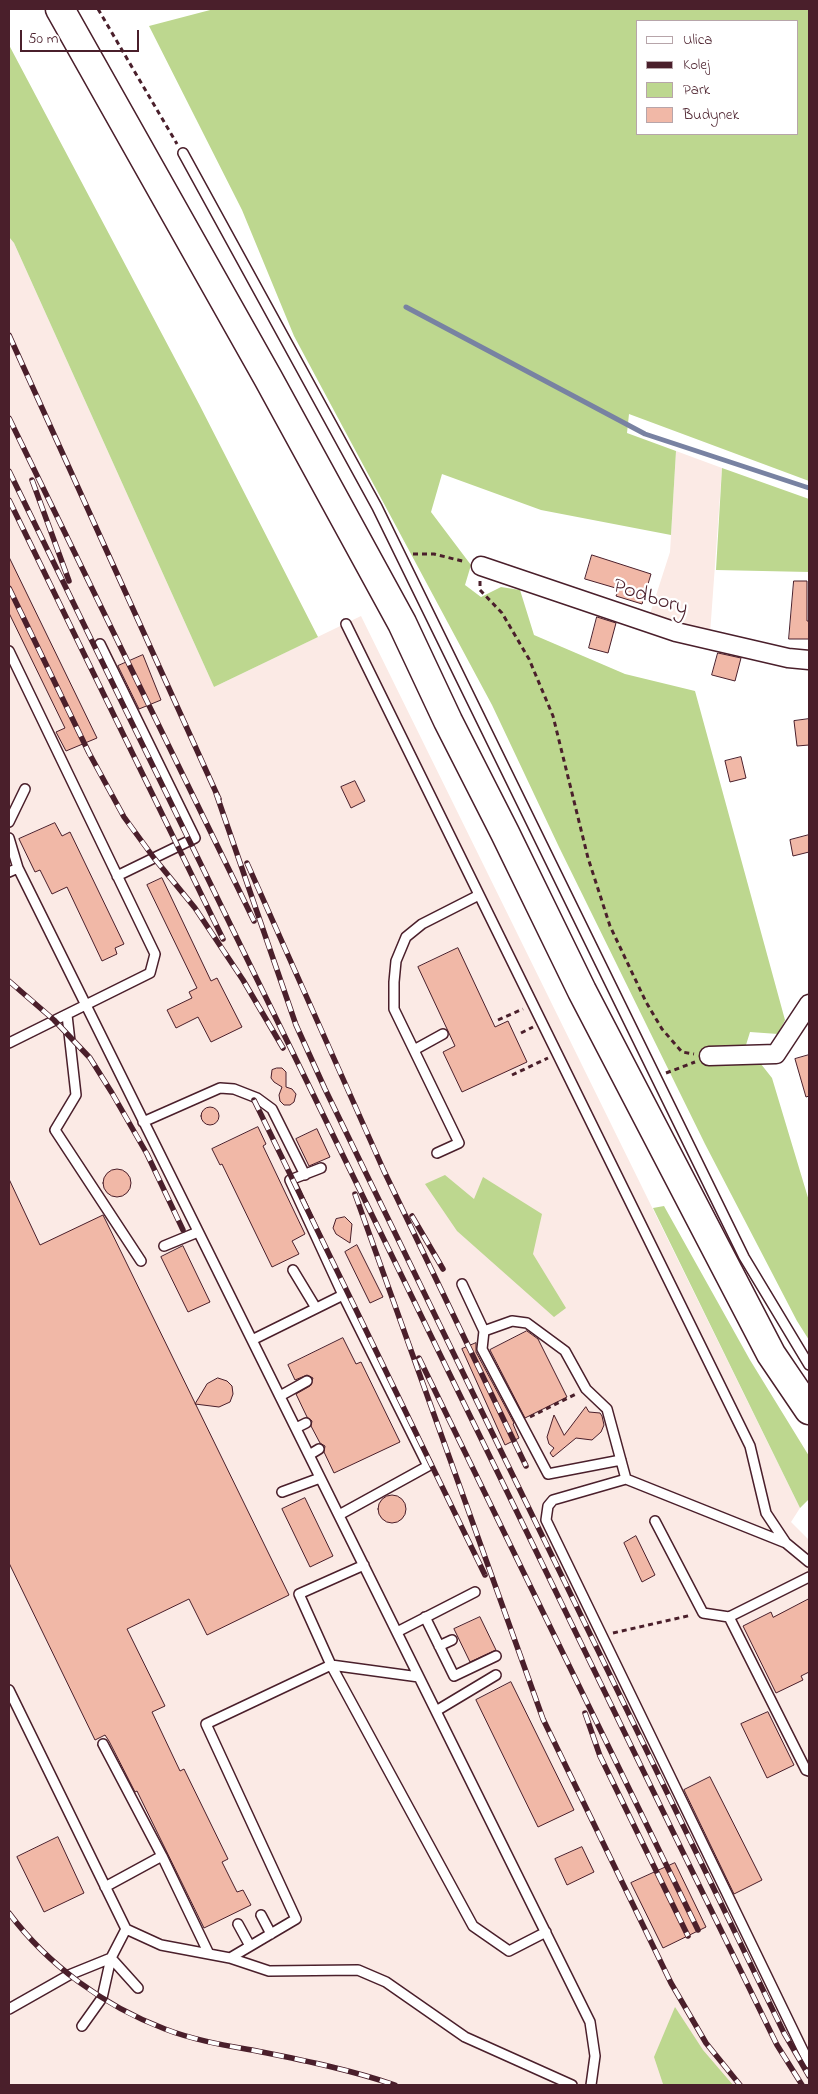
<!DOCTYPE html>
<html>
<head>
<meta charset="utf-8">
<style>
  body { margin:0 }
  #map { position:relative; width:818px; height:2094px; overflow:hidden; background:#fff; font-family:"Indie Flower",sans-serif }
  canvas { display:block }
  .frame { position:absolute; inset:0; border:10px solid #4a1f2b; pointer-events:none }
  .legend { position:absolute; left:636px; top:20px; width:162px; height:115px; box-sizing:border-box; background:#fff; border:1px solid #b7a5aa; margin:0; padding:6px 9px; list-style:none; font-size:15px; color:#4a1f2b }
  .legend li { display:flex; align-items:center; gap:10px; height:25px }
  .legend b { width:25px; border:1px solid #b7a5aa }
  .scale { position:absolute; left:20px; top:30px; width:119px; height:22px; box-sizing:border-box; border:2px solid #4a1f2b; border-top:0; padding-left:6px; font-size:15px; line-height:18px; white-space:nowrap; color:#4a1f2b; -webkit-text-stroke:4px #fff; paint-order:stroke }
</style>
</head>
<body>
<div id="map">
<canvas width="818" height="2094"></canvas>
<div class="frame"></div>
<ul class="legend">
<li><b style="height:6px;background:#fff"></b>Ulica</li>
<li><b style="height:6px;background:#4a1f2b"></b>Kolej</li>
<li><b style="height:14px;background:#bdd78f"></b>Park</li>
<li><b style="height:14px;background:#f1b8a7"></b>Budynek</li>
</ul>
<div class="scale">50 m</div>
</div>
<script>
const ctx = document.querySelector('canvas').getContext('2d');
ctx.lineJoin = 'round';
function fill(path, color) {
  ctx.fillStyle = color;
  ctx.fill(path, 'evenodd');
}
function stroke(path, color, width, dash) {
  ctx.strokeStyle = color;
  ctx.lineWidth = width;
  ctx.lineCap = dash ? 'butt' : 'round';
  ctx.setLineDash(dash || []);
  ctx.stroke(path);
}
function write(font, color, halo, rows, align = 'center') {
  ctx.font = font + ' "Indie Flower",sans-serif';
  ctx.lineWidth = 4.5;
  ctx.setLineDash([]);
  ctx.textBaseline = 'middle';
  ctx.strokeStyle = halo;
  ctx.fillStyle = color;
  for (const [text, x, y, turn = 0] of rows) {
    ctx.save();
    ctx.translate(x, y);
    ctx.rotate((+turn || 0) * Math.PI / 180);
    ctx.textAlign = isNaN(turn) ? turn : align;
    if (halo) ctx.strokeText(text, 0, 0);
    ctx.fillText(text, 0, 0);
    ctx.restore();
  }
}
fill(new Path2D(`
  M 9,237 L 14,243 L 214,687 L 361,616 L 800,1508 L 791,1522 L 809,1540 L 809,2085 L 9,2085 Z
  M 676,451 L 722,468 L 710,634 L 650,614 L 670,552 Z`), '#fbeae5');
fill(new Path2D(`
  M 214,9 L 809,9 L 809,481 L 629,414 L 627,433 L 676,451 L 671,535 L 541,510 L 442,474 L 431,512 L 471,565 L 465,585 L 481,597 L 501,587 L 520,590 L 534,635 L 625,674 L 695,691 L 785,1020 L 778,1034 L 750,1032 L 746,1045 L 772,1078 L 809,1201 L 809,1340 L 797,1321 L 705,1144 L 559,847 L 492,705 L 294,336 L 242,210 L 149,26 ZM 637,21 L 797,21 L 797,134 L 637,134 Z
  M 9,45 L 199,404 L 318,637 L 214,687 L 14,243 L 9,237 Z
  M 722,468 L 809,499 L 809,572 L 716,570 Z
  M 445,1175 L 474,1199 L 483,1177 L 542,1214 L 533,1254 L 566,1308 L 554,1317 L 457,1231 L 425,1184 Z
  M 664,1206 L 750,1360 L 809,1456 L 809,1499 L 800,1508 L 653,1208 Z
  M 675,2007 L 703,2050 L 733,2085 L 663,2084 L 654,2057 Z`), '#bdd78f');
stroke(new Path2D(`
  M 406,307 L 645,434 L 809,488`), '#7882a2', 5);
const building = new Path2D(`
  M 592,555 L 651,574 L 642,604 L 616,596 L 619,589 L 585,579 Z
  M 9,557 L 97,738 L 66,751 L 56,732 L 65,728 L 9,613 Z
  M 794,581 L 807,581 L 807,621 L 809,621 L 809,639 L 789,639 Z
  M 597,617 L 616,623 L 608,653 L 589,648 Z
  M 718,653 L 741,658 L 735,681 L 712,675 Z
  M 143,655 L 161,700 L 139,709 L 118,666 Z
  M 809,719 L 809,745 L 797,746 L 794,721 Z
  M 741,757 L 746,778 L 730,782 L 725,761 Z
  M 355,781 L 365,801 L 351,808 L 341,787 Z
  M 55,823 L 62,836 L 70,832 L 124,944 L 115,948 L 117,954 L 102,961 L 67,887 L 52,894 L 40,870 L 35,872 L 19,839 Z
  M 809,835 L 809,852 L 793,856 L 790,840 Z
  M 162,878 L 211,981 L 217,978 L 242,1027 L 211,1042 L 198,1017 L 176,1028 L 167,1010 L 192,998 L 189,992 L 197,988 L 147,885 Z
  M 458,948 L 495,1027 L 508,1021 L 527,1062 L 462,1092 L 443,1052 L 455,1046 L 418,967 Z
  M 809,1055 L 809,1096 L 806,1097 L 795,1059 Z
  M 277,1068 L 282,1068 L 286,1072 L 286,1087 L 292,1089 L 296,1094 L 294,1102 L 290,1105 L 284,1105 L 280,1101 L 279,1095 L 282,1087 L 274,1082 L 271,1078 L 272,1070 Z
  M201 1116a9 9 0 1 1 18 0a9 9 0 1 1-18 0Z
  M 258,1127 L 266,1144 L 263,1146 L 305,1234 L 292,1241 L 299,1254 L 272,1267 L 222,1164 L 220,1165 L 212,1149 Z
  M 317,1129 L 330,1157 L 309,1166 L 296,1139 Z
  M103 1183a14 14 0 1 1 28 0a14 14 0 1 1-28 0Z
  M 9,1179 L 40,1245 L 103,1215 L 289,1595 L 207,1635 L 189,1599 L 127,1629 L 165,1706 L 152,1712 L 180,1771 L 184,1769 L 228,1859 L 222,1862 L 237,1892 L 243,1890 L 251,1905 L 204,1928 L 137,1791 L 135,1792 L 109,1741 L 105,1735 L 95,1740 L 9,1563 Z
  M 345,1217 L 352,1224 L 350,1243 L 336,1234 L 333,1228 L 336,1219 Z
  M 357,1245 L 383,1297 L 370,1303 L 345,1252 Z
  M 183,1246 L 210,1302 L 188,1312 L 161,1257 Z
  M 527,1331 L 538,1339 L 567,1397 L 525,1418 L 490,1350 Z
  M 343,1338 L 356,1364 L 361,1362 L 400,1442 L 334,1473 L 324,1452 L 325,1446 L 320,1443 L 311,1426 L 312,1421 L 307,1417 L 296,1394 L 310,1386 L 313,1378 L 307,1375 L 295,1380 L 288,1365 Z
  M 476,1343 L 476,1352 L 514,1423 L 513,1424 L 519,1438 L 505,1445 L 462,1349 Z
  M 218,1378 L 227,1381 L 232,1386 L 233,1394 L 230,1402 L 219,1407 L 195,1404 L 207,1384 Z
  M 586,1407 L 589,1412 L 600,1413 L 602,1416 L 604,1425 L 601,1432 L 592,1440 L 576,1438 L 553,1457 L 550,1453 L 554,1448 L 549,1444 L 547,1437 L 554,1415 L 564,1435 Z
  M378 1509a14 14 0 1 1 28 0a14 14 0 1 1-28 0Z
  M 305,1498 L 333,1556 L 310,1567 L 282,1509 Z
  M 636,1536 L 655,1575 L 642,1582 L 624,1543 Z
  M 809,1599 L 809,1672 L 801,1676 L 803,1680 L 776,1693 L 743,1626 L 771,1612 L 773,1617 Z
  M 480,1617 L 496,1650 L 470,1662 L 454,1629 Z
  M 511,1682 L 574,1810 L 538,1827 L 476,1700 Z
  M 768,1712 L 794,1765 L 767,1778 L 741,1724 Z
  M 710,1777 L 762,1880 L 734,1894 L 684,1790 Z
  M 58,1837 L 84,1893 L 44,1912 L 17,1857 Z
  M 582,1847 L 594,1872 L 567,1885 L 555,1859 Z
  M 675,1863 L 706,1927 L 663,1948 L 631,1883 Z`);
fill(building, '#f1b8a7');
stroke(building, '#4a1f2b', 1);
const lane = new Path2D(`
  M 183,153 L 377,507 L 744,1257 L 809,1365
  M 346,624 L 750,1446 L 766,1513 L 786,1543 L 809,1562
  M 100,644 L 195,838 L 117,876
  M 9,651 L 155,954 L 150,973 L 9,1043
  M 9,822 L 25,789
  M 9,838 L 18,868
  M 9,872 L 18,868 L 590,2022 L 595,2056 L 591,2085
  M 67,1015 L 76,1095 L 55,1130 L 141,1261
  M 414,1050 L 443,1034
  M 143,1122 L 220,1088 L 234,1089 L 257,1098 L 272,1109 L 305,1175
  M 437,1153 L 459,1143 L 394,1009 L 394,982 L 396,961 L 406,937 L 422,924 L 479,895
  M 321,1168 L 290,1180 L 343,1295
  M 164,1246 L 198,1232
  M 293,1270 L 316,1308
  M 462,1284 L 484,1331
  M 252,1340 L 343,1295 L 428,1466 L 339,1515
  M 280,1396 L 307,1381
  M 296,1428 L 306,1423
  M 309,1455 L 319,1449
  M 621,1460 L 548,1474 L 482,1349 L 484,1331 L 512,1321 L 527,1323 L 565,1351 L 586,1389 L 607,1409 L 626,1479 L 786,1543
  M 626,1479 L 553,1500 L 548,1506 L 546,1520 L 809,2063
  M 282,1492 L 320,1478
  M 655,1521 L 703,1613 L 729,1617
  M 809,1577 L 729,1617 L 806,1770 L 809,1771
  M 425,1617 L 454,1676 L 496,1656
  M 397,1632 L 475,1592
  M 439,1646 L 452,1640
  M 419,1677 L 331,1665 L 473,1926 L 509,1951 L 546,1932
  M 9,1690 L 126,1929 L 161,1945 L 230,1958 L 269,1971 L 358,1970 L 386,1982 L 465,2037 L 572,2085
  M 436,1711 L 496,1675
  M 103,1744 L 162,1856 L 105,1887
  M 162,1856 L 209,1954
  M 261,1915 L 271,1934
  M 238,1924 L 250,1946
  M 230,1958 L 296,1919 L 206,1724 L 331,1665 L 299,1594 L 364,1565
  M 9,2009 L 69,1975 L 111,1958 L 126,1929
  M 82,2026 L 102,1998 L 111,1958 L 138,1988`);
const street = new Path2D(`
  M 481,566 L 676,632 L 788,658 L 809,660
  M 709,1056 L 776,1054 L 809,1004`);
const primary = new Path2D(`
  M 60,9 L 268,378 L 402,623 L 448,721 L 505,833 L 582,991 L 771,1354 L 809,1410`);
stroke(lane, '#4a1f2b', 12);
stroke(street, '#4a1f2b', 21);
stroke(primary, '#4a1f2b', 31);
stroke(new Path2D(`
  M 98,9 L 177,144
  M 413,554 L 434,554 L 466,562
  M 480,581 L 480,590 L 502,613 L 529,659 L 553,716 L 588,858 L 610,926 L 646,1002 L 662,1029 L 682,1052 L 694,1054
  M 498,1020 L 523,1009
  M 521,1033 L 533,1027
  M 666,1073 L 695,1062
  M 512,1075 L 548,1058
  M 530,1417 L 576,1394
  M 613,1633 L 692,1615`), '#4a1f2b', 3, [5, 4]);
stroke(lane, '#fff', 9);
stroke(street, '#fff', 18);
stroke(primary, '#fff', 28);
const rail = new Path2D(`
  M 9,335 L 219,799
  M 9,418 L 254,921
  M 9,471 L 777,2045 L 802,2085
  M 32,480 L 69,581
  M 9,500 L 223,939
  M 9,588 L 89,753 L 124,817 L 154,858 L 195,908 L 243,980 L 283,1048
  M 216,793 L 296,1025 L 325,1089 L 784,2033 L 809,2076
  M 247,863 L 384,1171 L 526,1466
  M 9,981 L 54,1020 L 90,1058 L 112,1093 L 147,1154 L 183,1230
  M 254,1100 L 485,1575
  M 355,1194 L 543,1719 L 671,1983 L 706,2043 L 740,2085
  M 412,1216 L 443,1269
  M 419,1358 L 698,1930
  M 585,1713 L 600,1756 L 688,1936
  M 9,1913 C 48,1965 104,2006 165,2029 C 196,2041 230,2046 262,2052 C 307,2061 351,2070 395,2085`);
stroke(rail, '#4a1f2b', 5.5);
stroke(rail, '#fff', 4, [11]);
write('22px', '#4a1f2b', '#fff', [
  ["Podbory",650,599,18]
]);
</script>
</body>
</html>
